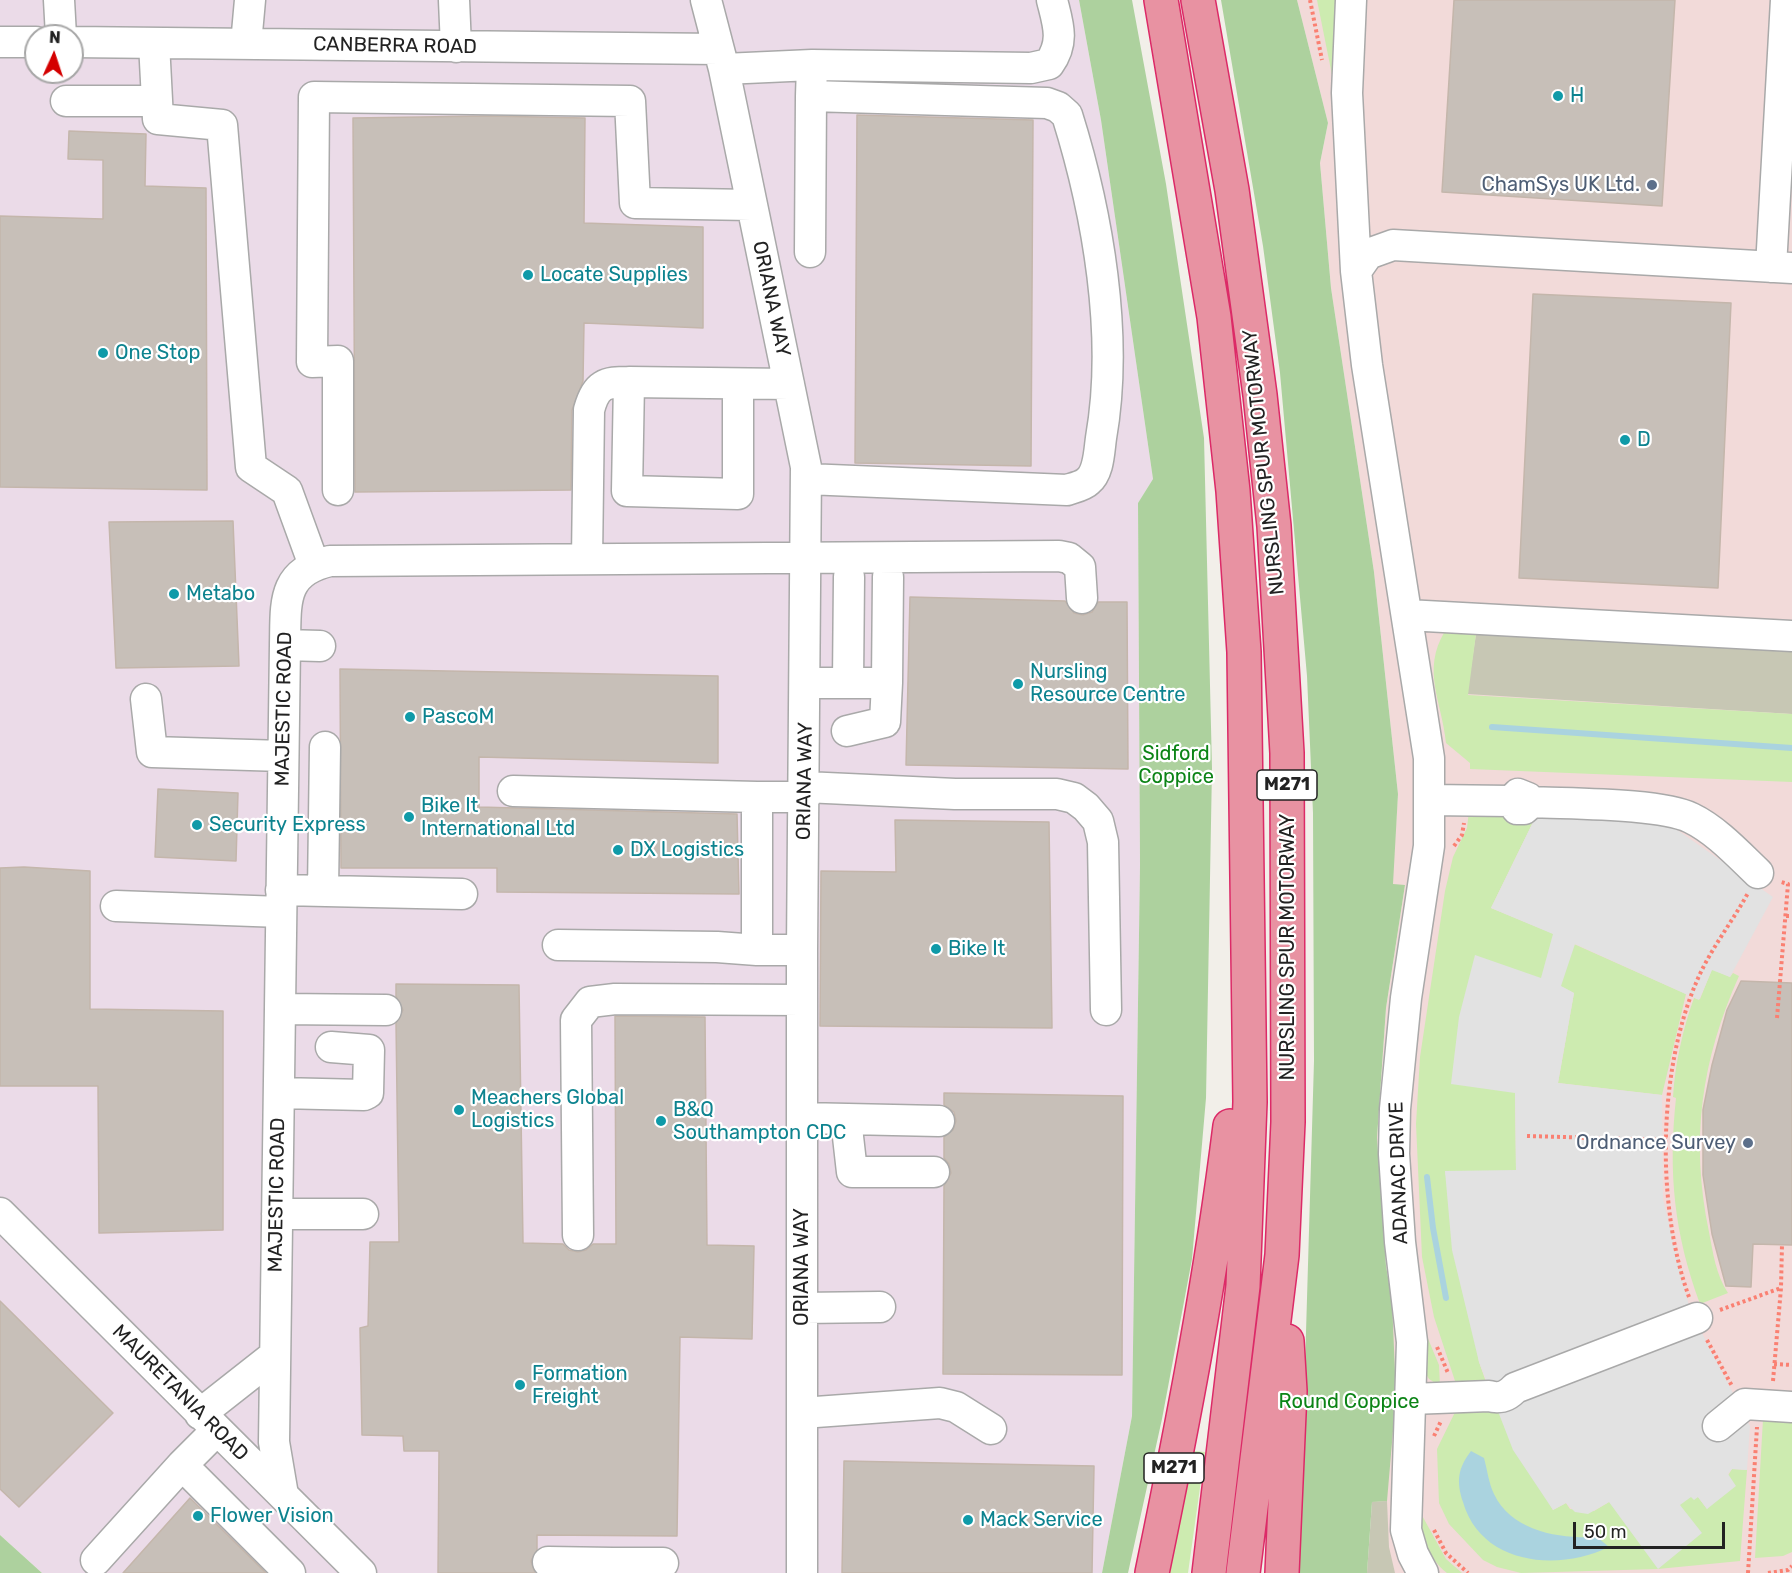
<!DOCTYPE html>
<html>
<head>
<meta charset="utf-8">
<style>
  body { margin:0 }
  #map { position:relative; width:1792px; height:1573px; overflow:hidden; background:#f2efe9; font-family:Rubik,sans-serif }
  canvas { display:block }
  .north { position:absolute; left:24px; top:24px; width:60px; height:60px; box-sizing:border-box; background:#fff; border:2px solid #a7a7a7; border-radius:50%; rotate:3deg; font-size:16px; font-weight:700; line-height:24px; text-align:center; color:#222 }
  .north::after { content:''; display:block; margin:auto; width:21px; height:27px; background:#d40000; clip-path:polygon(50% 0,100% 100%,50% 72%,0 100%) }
  .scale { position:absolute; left:1573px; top:1522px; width:152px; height:27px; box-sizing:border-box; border:3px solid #222; border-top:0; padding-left:8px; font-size:18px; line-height:21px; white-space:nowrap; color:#222; -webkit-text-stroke:4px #fff; paint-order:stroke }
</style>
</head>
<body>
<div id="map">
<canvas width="1792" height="1573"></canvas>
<div class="north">N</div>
<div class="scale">50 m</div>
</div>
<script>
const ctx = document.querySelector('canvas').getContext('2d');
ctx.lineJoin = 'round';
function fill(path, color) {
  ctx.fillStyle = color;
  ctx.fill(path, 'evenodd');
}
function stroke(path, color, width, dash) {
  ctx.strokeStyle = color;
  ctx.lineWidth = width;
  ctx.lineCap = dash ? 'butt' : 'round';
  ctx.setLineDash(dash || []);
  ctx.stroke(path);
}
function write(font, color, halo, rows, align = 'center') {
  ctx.font = font + ' Rubik,sans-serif';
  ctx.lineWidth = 4.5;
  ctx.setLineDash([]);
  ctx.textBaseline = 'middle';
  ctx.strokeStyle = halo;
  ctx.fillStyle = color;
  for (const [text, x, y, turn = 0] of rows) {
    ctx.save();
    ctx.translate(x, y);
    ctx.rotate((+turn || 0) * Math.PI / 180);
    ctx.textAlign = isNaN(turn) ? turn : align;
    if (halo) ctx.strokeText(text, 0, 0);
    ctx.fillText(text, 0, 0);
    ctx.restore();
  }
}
fill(new Path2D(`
  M 1297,0 L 1792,0 L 1792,1573 L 1367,1573 L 1392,1301 L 1386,1266 L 1377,1138 L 1386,1008 L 1405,885 L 1392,885 L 1398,794 L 1374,572 L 1331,288 L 1320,163 L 1328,123 Z`), '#f2dad9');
fill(new Path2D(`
  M 0,0 L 1079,0 L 1101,120 L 1153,479 L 1138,503 L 1140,865 L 1132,1416 L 1102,1573 L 42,1573 L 0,1535 ZM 36,36 L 72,36 L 72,72 L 36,72 Z`), '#ebdbe8');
fill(new Path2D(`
  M 1476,634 L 1792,651 L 1792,714 L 1467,694 Z
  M 1387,1501 L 1389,1547 L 1395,1573 L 1367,1573 L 1372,1502 Z`), '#c7c7b4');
fill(new Path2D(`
  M 1317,0 L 1345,0 L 1337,100 Z
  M 1445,631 L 1476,634 L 1468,695 L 1792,714 L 1792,782 L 1470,769 L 1470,763 L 1446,743 C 1442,701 1421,671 1445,631 Z
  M 1469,811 L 1536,816 L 1491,908 L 1554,934 L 1515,1093 L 1516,1171 L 1445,1171 L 1479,1362 L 1486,1382 L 1455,1381 L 1434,1317 L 1422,1257 L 1416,1124 L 1420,1057 L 1445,891 L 1453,857 L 1467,828 Z
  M 1574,944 L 1686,994 L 1662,1095 L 1558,1083 L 1574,993 L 1560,986 Z
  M 1712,969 L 1730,977 L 1733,973 L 1739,976 C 1701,1061 1690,1140 1709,1232 C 1713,1253 1716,1275 1728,1293 L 1700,1304 C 1674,1233 1668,1173 1676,1098 L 1673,1097 C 1675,1064 1683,1028 1694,998 L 1700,999 Z
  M 1419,1317 L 1439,1365 L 1440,1386 L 1429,1379 L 1425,1372 Z
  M 1495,1404 L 1553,1510 L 1566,1503 L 1570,1509 L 1594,1511 L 1609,1502 L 1679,1505 L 1691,1496 L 1698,1497 L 1707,1509 L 1732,1469 L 1747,1470 L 1740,1561 L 1658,1569 L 1521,1573 L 1497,1567 L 1483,1560 L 1449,1524 L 1439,1503 L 1437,1449 L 1458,1406 Z
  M 1763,1419 L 1792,1420 L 1792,1552 L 1783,1556 L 1755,1558 Z
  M 1193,1451 L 1205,1452 L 1188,1573 L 1166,1573 Z
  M 1419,1510 L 1446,1559 L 1462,1573 L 1447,1573 C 1427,1557 1420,1534 1419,1510 Z`), '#cdebb0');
fill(new Path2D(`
  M 1079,0 L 1132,0 L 1166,184 L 1204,438 L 1212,768 L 1206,1098 L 1192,1259 L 1162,1419 L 1128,1573 L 1102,1573 L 1132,1416 L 1140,865 L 1138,503 L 1153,479 L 1101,120 Z
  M 1221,0 L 1297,0 L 1328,123 L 1320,163 L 1331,288 L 1374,572 L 1398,794 L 1393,884 L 1405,885 L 1386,1008 L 1377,1138 L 1386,1266 L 1392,1301 L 1396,1396 L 1387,1501 L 1372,1502 L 1367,1573 L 1295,1573 L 1305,1366 L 1314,1061 L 1313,813 L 1307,676 L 1280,373 L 1263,246 Z
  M 0,1535 L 42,1573 L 0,1573 Z`), '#add19e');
fill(new Path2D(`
  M 1536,816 L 1663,820 L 1773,897 L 1730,977 L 1712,970 L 1699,1000 L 1575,944 L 1561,986 L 1574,993 L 1558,1083 L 1662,1095 L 1663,1199 L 1690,1310 L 1750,1426 L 1747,1470 L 1732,1469 L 1728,1474 L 1736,1486 L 1707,1509 L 1698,1497 L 1694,1500 L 1691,1497 L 1680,1505 L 1702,1533 L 1658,1569 L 1609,1502 L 1588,1514 L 1575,1512 L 1566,1503 L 1553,1510 L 1513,1450 L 1479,1362 L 1452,1250 L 1445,1171 L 1516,1170 L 1515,1093 L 1451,1084 L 1459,1017 L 1475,955 L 1541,978 L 1553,934 L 1491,908 Z`), '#e2e2e2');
fill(new Path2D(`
  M 1471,1451 L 1484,1458 C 1487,1469 1489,1484 1494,1494 C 1512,1532 1561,1539 1597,1537 L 1609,1547 C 1558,1572 1481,1565 1463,1502 C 1456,1481 1458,1468 1471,1451 Z`), '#aad3df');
stroke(new Path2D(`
  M 1492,727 L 1792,748
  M 1427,1177 L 1433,1228 L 1446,1298`), '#aad3df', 6);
const building = new Path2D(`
  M 1454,0 L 1675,0 L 1662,206 L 1442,192 Z
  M 857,115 L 1033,120 L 1031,466 L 855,463 Z
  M 487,116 L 585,118 L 584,223 L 703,227 L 703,328 L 584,323 L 583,381 L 572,410 L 571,490 L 355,492 L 353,118 Z
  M 69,131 L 146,134 L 145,186 L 206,188 L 207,490 L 0,487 L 0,216 L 103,219 L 103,160 L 68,159 Z
  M 1533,294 L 1731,303 L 1718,588 L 1519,578 Z
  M 233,521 L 239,666 L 116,668 L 109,522 Z
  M 910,597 L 1065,601 L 1074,613 L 1083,615 L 1092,612 L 1098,602 L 1127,602 L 1128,769 L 906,765 Z
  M 340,669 L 718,676 L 718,763 L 479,757 L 479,807 L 737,814 L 739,894 L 497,892 L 497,868 L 341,868 Z
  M 158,789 L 238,793 L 236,861 L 155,857 Z
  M 895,820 L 1049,822 L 1052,1028 L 820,1026 L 821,871 L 896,872 Z
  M 24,867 L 90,871 L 90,1009 L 223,1011 L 223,1230 L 99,1233 L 98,1086 L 0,1086 L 0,868 Z
  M 1741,981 L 1792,983 L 1792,1245 L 1753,1244 L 1751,1287 L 1726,1286 L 1712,1234 L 1703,1175 L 1703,1110 L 1712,1065 L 1727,1010 Z
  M 396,984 L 519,985 L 523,1243 L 563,1244 L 569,1250 L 578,1252 L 586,1250 L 593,1244 L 616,1244 L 615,1016 L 705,1017 L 707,1245 L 754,1246 L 752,1339 L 680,1337 L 677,1536 L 537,1535 L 537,1550 L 531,1561 L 535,1573 L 438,1573 L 439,1451 L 404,1451 L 403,1436 L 362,1435 L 360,1328 L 368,1326 L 370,1242 L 399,1242 L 396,1023 L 403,1010 L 396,996 Z
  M 944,1093 L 1123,1096 L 1122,1375 L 943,1374 L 944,1186 L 951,1173 L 949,1164 L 944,1158 L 944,1137 L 953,1130 L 956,1121 L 954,1112 L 944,1105 Z
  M 0,1301 L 113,1413 L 19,1507 L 0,1489 Z
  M 844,1461 L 1094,1466 L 1092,1573 L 842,1573 Z
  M 190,1498 L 266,1573 L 123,1573 Z`);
fill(building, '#c7bfb8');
stroke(building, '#c4b6ab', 1.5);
const minor = new Path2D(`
  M 59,0 L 61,36
  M 454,0 L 456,47
  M 706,0 L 724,69 L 806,467 L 802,950 L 802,1573
  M 1351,0 L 1347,93 L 1356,271 L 1367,365 L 1429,758 L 1429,846 L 1406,998 L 1395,1109 L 1394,1154 L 1400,1242 L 1412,1342 L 1406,1530 L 1413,1554 L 1423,1573
  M 0,42 L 36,42
  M 72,42 L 718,49
  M 154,43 L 158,119 L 222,125 L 251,467 L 287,491 L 314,565
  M 246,44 L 250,0
  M 812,65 L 1031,68 L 1049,64 C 1065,42 1058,24 1052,0
  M 724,69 L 812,65 L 811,96 L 1047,103 L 1058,107 L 1067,115 C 1098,214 1119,336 1101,438 C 1099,452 1099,472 1088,481 C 1083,486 1073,488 1067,490 L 807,479
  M 66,101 L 157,101
  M 810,252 L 811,96
  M 1771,267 L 1786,0
  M 1356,271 L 1368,254 L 1393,245 L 1792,268
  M 738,384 L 738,494 L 627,491 L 629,382 L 789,384
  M 338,490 L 338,361 L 312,362 L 314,97 L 630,101 L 635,203 L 751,205
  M 587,559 L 589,410 C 596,384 605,382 629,382
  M 1407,615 L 1792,636
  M 285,645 L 320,646
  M 848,682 L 849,577
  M 806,683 L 887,683 L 888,577
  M 146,699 L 152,752 L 283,756
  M 847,731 L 885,722 L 887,683
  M 805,787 L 955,794 L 1057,794 L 1074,798 L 1086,807 L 1098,821 L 1103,842 L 1106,1010
  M 513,791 L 757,797
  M 1430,800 L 1511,801 L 1518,794 L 1528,798
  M 1511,801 L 1517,809 L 1524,809 L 1532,802 C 1568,804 1661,803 1691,818 C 1716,830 1738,854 1758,873
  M 281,890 L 462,894
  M 323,891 L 325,747
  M 116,906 L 281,912
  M 558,945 L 717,947 L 757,950
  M 802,950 L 757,950 L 757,797 L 805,797
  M 280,1009 L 386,1010
  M 279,1093 L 364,1095 L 368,1093 L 369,1050 L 331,1047
  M 802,1118 L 939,1121
  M 846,1119 L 852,1172 L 934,1172
  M 0,1213 L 361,1573
  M 277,1214 L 363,1214
  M 578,1235 L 576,1020 L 590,1002 L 615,999 L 802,1000
  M 802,1308 L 880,1307
  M 1411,1399 L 1489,1396 C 1500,1399 1508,1396 1515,1388 L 1697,1318
  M 802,1413 L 940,1403 L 956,1407 L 991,1429
  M 200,1414 L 275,1355
  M 1718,1426 L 1745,1404 L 1792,1407
  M 217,1430 L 182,1465 L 290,1573
  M 283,1495 L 274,1442 L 285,645 C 286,604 281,572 330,561 L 1059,556 L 1069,558 L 1080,567 L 1082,598
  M 96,1560 L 182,1465
  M 548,1562 L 613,1563 L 613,1573
  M 613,1563 L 663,1563`);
const highway = new Path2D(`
  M 1161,0 L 1214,317 L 1233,491 L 1244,652 L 1250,1102 L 1243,1286 L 1209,1573
  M 1198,0 L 1232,190 L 1260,395 L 1274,526 L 1287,753 L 1288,1122 L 1282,1255 L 1243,1573
  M 1152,1573 C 1183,1423 1211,1278 1230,1126
  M 1282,1573 L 1290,1391 L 1287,1341`);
stroke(minor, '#a9a9a9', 33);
stroke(highway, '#dc2a67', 36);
stroke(new Path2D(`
  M 1310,0 L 1322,60
  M 1454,846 L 1462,835 L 1464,823
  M 1786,916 L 1792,916
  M 1777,1018 L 1788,884 L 1781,882
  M 1527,1136 L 1667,1140
  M 1689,1297 C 1656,1206 1658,1072 1696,983 C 1709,951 1731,924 1748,893
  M 1720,1310 L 1781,1288
  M 1707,1340 L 1732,1386
  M 1437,1347 L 1448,1373
  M 1774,1364 L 1792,1365
  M 1773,1381 L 1781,1288 L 1782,1244
  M 1434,1436 L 1441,1421
  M 1434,1530 L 1446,1553 L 1468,1573
  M 1748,1573 L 1757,1427
  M 1768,1573 L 1788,1570 L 1792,1566`), '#fa8072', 4, [3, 3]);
stroke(minor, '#fff', 30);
stroke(highway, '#e892a2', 33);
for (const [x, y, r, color] of [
  [1558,96,6,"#0f9aa8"],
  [1652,185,6,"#5c6f8a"],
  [528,275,6,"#0f9aa8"],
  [103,353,6,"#0f9aa8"],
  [1625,440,6,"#0f9aa8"],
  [174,594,6,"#0f9aa8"],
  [1018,684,6,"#0f9aa8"],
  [410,717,6,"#0f9aa8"],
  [409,817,6,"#0f9aa8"],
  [197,825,6,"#0f9aa8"],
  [618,850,6,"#0f9aa8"],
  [936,949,6,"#0f9aa8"],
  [459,1110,6,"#0f9aa8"],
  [661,1121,6,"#0f9aa8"],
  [1748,1143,6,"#5c6f8a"],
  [520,1385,6,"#0f9aa8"],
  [198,1516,6,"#0f9aa8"],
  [968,1520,6,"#0f9aa8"]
]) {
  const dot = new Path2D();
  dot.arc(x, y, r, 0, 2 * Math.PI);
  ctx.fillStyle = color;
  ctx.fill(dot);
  stroke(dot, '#fff', 2);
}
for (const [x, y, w] of [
  [1287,785,60],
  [1174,1468,60]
]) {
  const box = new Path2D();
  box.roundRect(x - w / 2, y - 15, w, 30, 4.5);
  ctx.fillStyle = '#fff';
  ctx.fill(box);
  stroke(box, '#222', 1.5);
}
write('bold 18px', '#222', null, [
  ["M271",1287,785],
  ["M271",1174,1468]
]);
write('20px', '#222', '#fff', [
  ["CANBERRA ROAD",395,46,1],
  ["ORIANA WAY",771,299,78],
  ["NURSLING SPUR MOTORWAY",1264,462,-96],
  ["MAJESTIC ROAD",284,709,-89],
  ["ORIANA WAY",805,781,-89],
  ["NURSLING SPUR MOTORWAY",1288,947,-90],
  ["ADANAC DRIVE",1399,1173,-92],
  ["MAJESTIC ROAD",277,1195,-89],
  ["ORIANA WAY",802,1267,-90],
  ["MAURETANIA ROAD",180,1393,45]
]);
write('20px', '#0d838f', '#fff', [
  ["H",1570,96],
  ["Locate Supplies",540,275],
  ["One Stop",115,353],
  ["D",1637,440],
  ["Metabo",186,594],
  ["Nursling",1030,672],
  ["Resource Centre",1030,695],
  ["PascoM",422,717],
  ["Bike It",421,806],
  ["International Ltd",421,829],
  ["Security Express",209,825],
  ["DX Logistics",630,850],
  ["Bike It",948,949],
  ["Meachers Global",471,1098],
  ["Logistics",471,1121],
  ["B&Q",673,1110],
  ["Southampton CDC",673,1133],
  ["Formation",532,1374],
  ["Freight",532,1397],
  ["Flower Vision",210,1516],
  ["Mack Service",980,1520]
], 'left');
write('20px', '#4e5e75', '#fff', [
  ["ChamSys UK Ltd.",1640,185],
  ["Ordnance Survey",1736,1143]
], 'right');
write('20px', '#0c8416', '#fff', [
  ["Sidford",1176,754],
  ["Coppice",1176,777],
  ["Round Coppice",1349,1402]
]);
</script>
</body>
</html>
